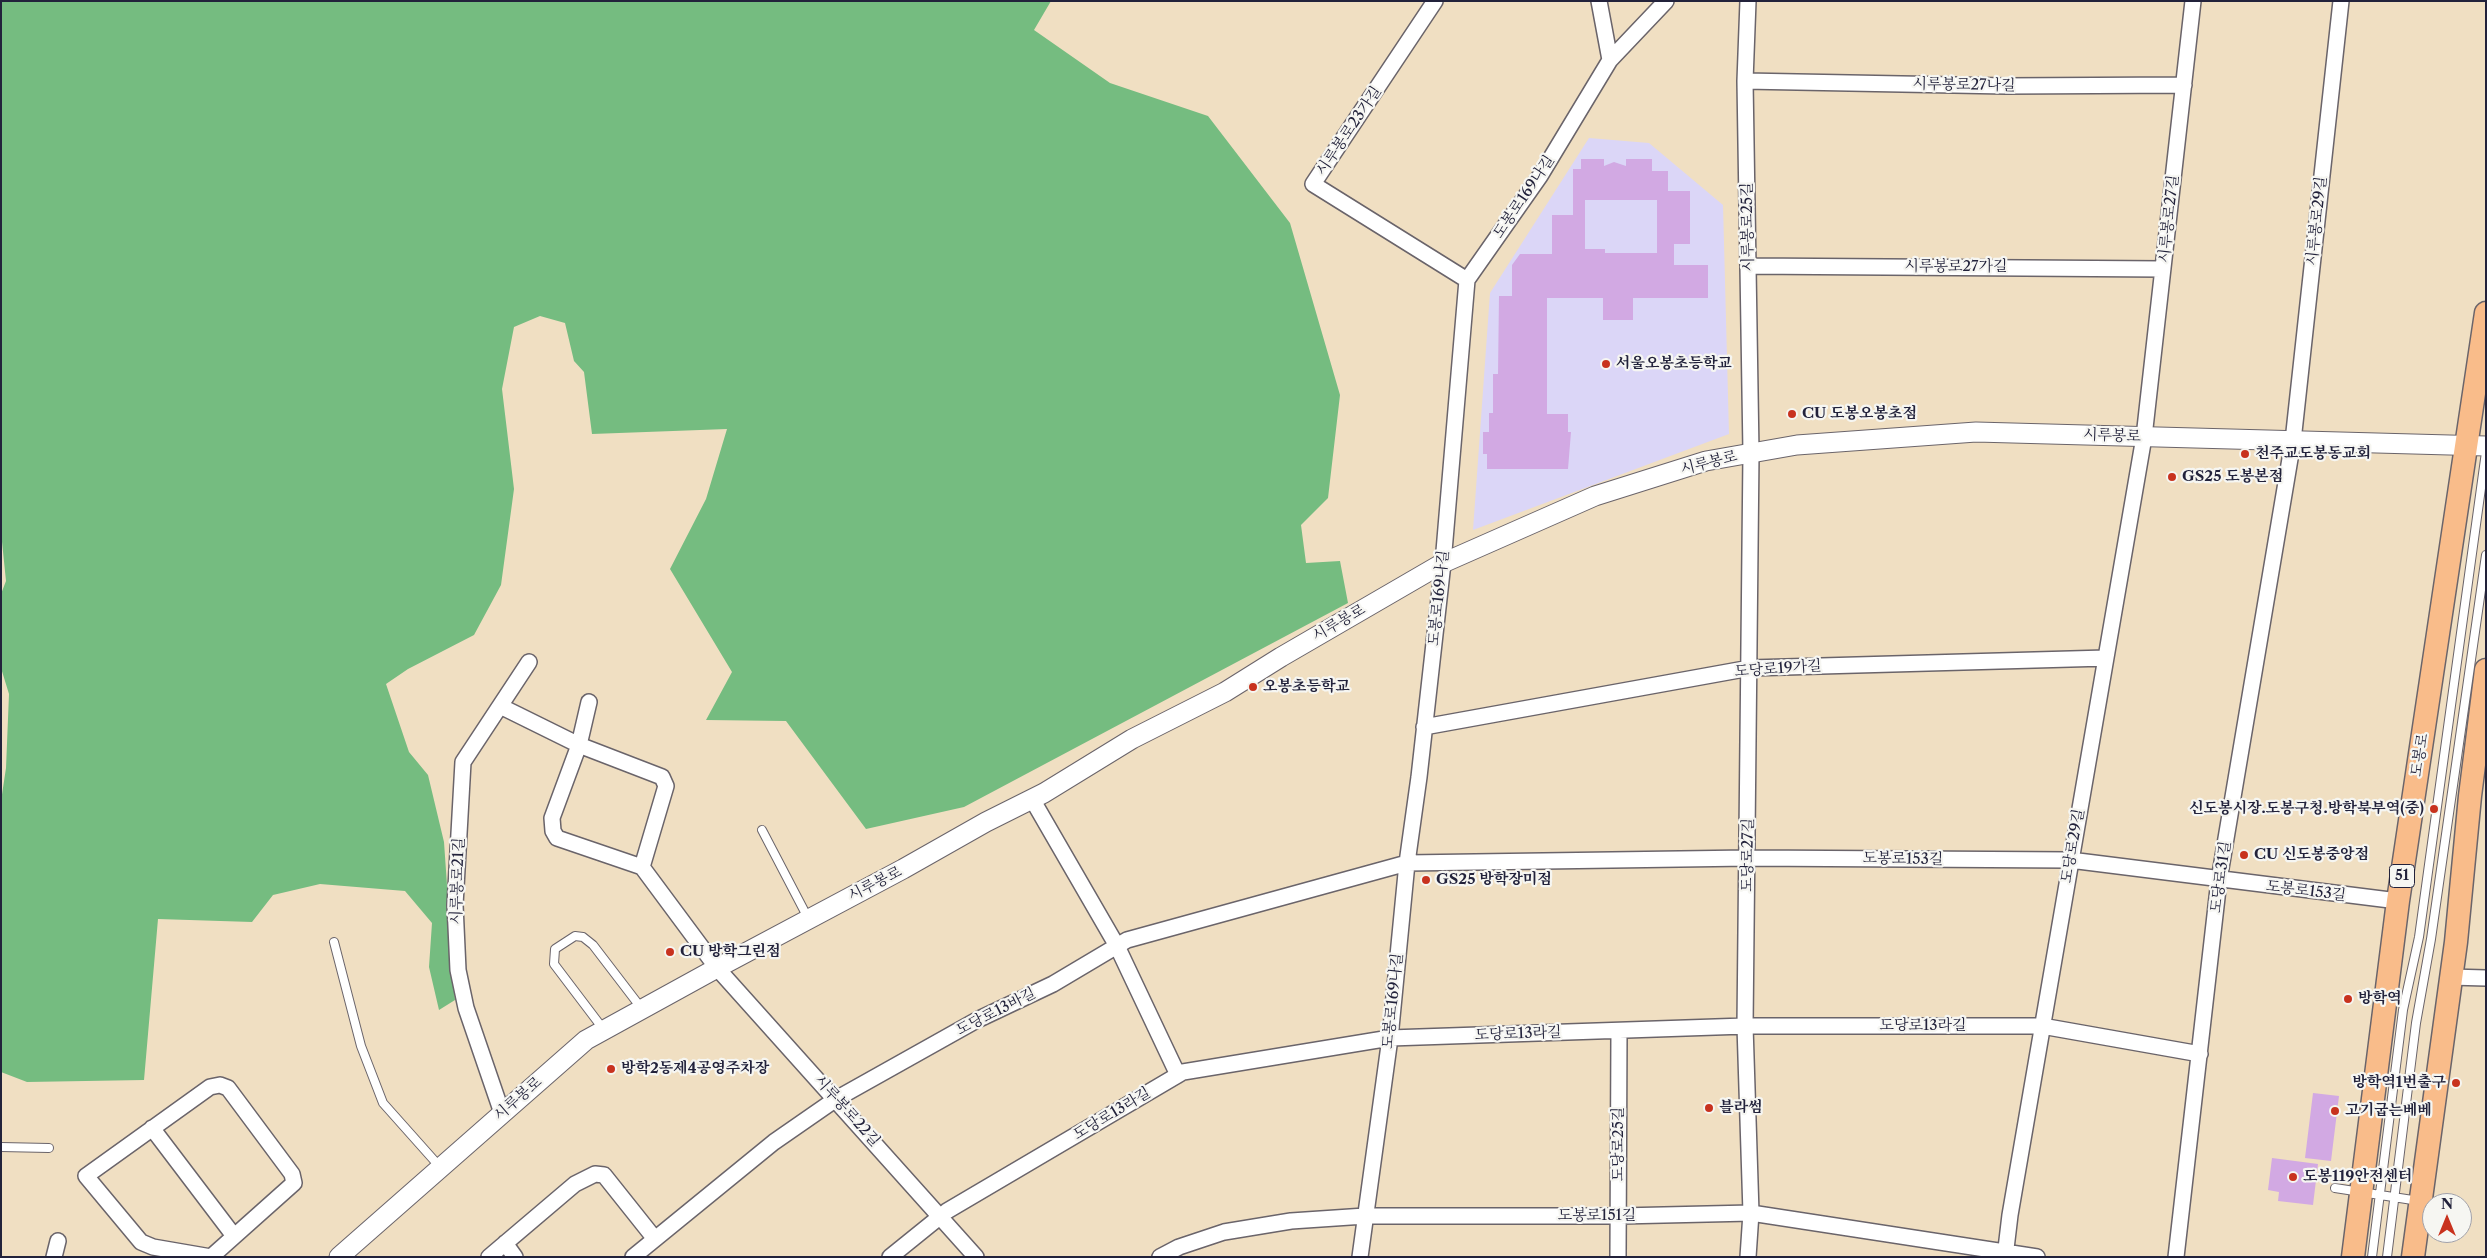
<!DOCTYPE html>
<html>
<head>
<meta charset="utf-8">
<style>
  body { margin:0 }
  #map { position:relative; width:2487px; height:1258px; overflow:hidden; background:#f0dfc2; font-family:"Libre Caslon Text",serif }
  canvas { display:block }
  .frame { position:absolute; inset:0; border:2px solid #22223b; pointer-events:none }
  .north { position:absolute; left:2422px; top:1193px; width:50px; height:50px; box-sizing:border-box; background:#f6f6f2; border:1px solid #a1a1a9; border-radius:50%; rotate:0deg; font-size:14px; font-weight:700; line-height:20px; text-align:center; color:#22223b }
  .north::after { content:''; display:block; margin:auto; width:18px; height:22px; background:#c8321e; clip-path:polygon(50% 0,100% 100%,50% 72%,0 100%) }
</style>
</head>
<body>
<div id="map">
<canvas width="2487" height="1258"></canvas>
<div class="frame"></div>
<div class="north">N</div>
</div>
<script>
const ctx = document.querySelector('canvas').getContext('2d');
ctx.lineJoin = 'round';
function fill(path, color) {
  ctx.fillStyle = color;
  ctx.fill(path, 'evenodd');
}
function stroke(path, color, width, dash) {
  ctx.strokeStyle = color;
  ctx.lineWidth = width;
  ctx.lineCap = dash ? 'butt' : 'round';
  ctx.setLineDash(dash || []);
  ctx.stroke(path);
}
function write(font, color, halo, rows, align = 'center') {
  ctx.font = font + ' "Libre Caslon Text","Noto Serif KR",serif';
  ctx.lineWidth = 4.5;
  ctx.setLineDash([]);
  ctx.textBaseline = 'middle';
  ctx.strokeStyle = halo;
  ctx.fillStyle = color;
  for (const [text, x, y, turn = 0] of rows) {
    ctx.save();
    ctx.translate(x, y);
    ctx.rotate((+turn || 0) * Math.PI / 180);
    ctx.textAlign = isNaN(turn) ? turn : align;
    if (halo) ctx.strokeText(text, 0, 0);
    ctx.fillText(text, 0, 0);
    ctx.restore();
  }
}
fill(new Path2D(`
  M 1589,138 L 1649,143 L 1723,205 L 1729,434 L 1473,530 L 1490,293 Z`), '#dbd6f7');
fill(new Path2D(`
  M 1,1 L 1051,1 L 1034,30 L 1110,83 L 1208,116 L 1290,223 L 1340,395 L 1328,498 L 1301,525 L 1306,563 L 1340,561 L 1348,603 L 964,807 L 866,829 L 786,721 L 706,720 L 732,672 L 670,569 L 706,499 L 727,429 L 592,434 L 584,372 L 574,361 L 565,323 L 540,316 L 514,327 L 502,389 L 514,489 L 501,585 L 474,635 L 408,669 L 386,684 L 409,752 L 428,775 L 444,842 L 455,1000 L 439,1010 L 429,967 L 432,923 L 405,891 L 320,884 L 273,895 L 252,922 L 158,919 L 144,1080 L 27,1082 L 1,1072 L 1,801 L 6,768 L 9,694 L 1,668 L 1,594 L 6,581 L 1,532 Z`), '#75bc80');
fill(new Path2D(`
  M 1581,159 L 1604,159 L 1604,166 L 1614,162 L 1626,166 L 1626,159 L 1652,159 L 1652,171 L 1668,171 L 1668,191 L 1690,191 L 1690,244 L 1674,244 L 1674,265 L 1708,265 L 1708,298 L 1633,298 L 1633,320 L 1603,320 L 1603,298 L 1547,298 L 1547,414 L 1568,414 L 1568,432 L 1571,432 L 1568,469 L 1487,469 L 1487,454 L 1483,454 L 1483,432 L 1489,432 L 1489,413 L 1493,413 L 1493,374 L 1498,374 L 1499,296 L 1512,296 L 1512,265 L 1520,254 L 1552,254 L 1552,215 L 1573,215 L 1573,169 L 1581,169 ZM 1585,200 L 1657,200 L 1657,253 L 1605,253 L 1605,249 L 1585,249 Z
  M 2313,1093 L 2339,1096 L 2331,1161 L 2305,1158 Z
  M 2272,1158 L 2318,1164 L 2313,1205 L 2278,1201 L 2279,1192 L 2268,1190 Z`), '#d2a9e3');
const service = new Path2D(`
  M 762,830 L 808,918
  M 334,942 L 361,1046 L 383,1103 L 440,1167
  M 604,1030 L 554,964 L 555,949 L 575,936 L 583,937 L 593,945 L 642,1009
  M 1,1147 L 49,1148
  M 2335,1188 L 2419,1201
  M 2372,1257 L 2403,1010 L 2419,937 L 2486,452
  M 2387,1257 L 2416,1023 L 2431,939 L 2486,555`);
const minor = new Path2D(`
  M 1435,1 L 1313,184 L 1467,280
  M 1599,1 L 1610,60
  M 1745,81 L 2006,86 L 2184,85
  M 1748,266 L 2163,269
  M 500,706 L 579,745 L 552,818 L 553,831 L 557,838 L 642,867 L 666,786 L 662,777 L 579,745 L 589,702
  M 1424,727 L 1750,668 L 2106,658
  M 1032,799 L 1117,946 L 1178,1075
  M 642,867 L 717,968 L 976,1257
  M 2450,977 L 2486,978
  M 220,1085 L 228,1088 L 292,1174 L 294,1183 L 211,1257 L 153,1247 L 141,1242 L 86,1176 L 210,1087 Z
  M 502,1113 L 466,1008 L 458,970 L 455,905 L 463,762 L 529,662
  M 152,1128 L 234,1236
  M 505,1243 L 515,1257
  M 54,1257 L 58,1241
  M 489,1257 L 575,1184 L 595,1174 L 604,1175 L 655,1239
  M 633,1257 L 774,1142 L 836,1099 L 977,1020 L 1053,984 L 1127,940 L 1407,863 L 1748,858 L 2070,860 L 2398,901
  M 890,1257 L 947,1211 L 1183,1072 L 1390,1038 L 1745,1026 L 2042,1026 L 2200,1054
  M 1160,1257 L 1179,1247 L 1224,1232 L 1291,1221 L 1365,1216 L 1620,1216 L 1751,1213 L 2037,1257
  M 1360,1257 L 1390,1038 L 1407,863 L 1419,777 L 1443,563 L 1467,280 L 1540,176 L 1610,60 L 1666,1
  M 1618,1257 L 1619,1031
  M 1748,1257 L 1751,1213 L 1745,1026 L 1751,453 L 1745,81 L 1748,1
  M 2005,1257 L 2010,1215 L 2144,437 L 2193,1
  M 2176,1257 L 2219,880 L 2293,441 L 2341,1`);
const tertiary = new Path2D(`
  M 339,1257 L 586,1040 L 717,968 L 903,869 L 986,822 L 1044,793 L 1132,739 L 1225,692 L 1281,657 L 1443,563 L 1595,496 L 1706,461 L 1797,445 L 1976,432 L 2486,446`);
const primary = new Path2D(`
  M 2353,1257 L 2398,901 L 2486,313
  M 2413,1257 L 2456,942 L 2470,796 L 2486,670`);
stroke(service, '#6a646a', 10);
stroke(minor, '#6a646a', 18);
stroke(tertiary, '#6a646a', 21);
stroke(primary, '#6a646a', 25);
stroke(service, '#fff', 8);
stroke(minor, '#fff', 15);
stroke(tertiary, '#fff', 19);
stroke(primary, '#f9bc8a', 22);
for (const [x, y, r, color] of [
  [1606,364,5,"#c8321e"],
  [1792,414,5,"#c8321e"],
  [2245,454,5,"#c8321e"],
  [2172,477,5,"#c8321e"],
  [1253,687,5,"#c8321e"],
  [2434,809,5,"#c8321e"],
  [2244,855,5,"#c8321e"],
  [1426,880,5,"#c8321e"],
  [670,952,5,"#c8321e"],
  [2348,999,5,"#c8321e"],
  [611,1069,5,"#c8321e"],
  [2456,1083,5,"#c8321e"],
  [1709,1108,5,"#c8321e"],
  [2335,1111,5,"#c8321e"],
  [2293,1177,5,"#c8321e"]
]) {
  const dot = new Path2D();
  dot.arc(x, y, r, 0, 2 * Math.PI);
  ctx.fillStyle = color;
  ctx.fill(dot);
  stroke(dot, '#f6f6f2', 2);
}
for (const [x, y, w] of [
  [2402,876,25]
]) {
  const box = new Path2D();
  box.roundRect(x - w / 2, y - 11.5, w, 23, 4);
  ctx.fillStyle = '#f6f6f2';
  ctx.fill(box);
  stroke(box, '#22223b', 1);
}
write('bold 14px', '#22223b', null, [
  ["51",2402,876]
]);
write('15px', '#22223b', '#f6f6f2', [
  ["시루봉로27나길",1964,85,1],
  ["시루봉로23가길",1349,131,-56],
  ["도봉로169나길",1524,197,-56],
  ["시루봉로27길",2169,219,-84],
  ["시루봉로29길",2317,221,-84],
  ["시루봉로25길",1748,227,-91],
  ["시루봉로27가길",1956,267],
  ["시루봉로",2112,436,2],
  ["시루봉로",1709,463,-14],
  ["도봉로169나길",1439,598,-84],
  ["시루봉로",1339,623,-30],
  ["도당로19가길",1778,669,-4],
  ["도봉로",2420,755,-81],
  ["도당로29길",2073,846,-80],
  ["도당로27길",1748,855,-89],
  ["도봉로153길",1903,859,1],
  ["도당로31길",2221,877,-82],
  ["시루봉로21길",458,881,-88],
  ["시루봉로",875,884,-27],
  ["도봉로153길",2306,891,7],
  ["도봉로169나길",1393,1001,-84],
  ["도당로13바길",996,1012,-27],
  ["도당로13라길",1923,1026],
  ["도당로13라길",1518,1034,-2],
  ["시루봉로",518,1099,-41],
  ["시루봉로22길",847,1111,48],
  ["도당로13라길",1112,1114,-31],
  ["도당로25길",1619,1144,-90],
  ["도봉로151길",1597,1216]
]);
write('bold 15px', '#22223b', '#f6f6f2', [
  ["서울오봉초등학교",1616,364],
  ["CU 도봉오봉초점",1802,414],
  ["천주교도봉동교회",2255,454],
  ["GS25 도봉본점",2182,477],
  ["오봉초등학교",1263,687],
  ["신도봉시장.도봉구청.방학북부역(중)",2424,809,"right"],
  ["CU 신도봉중앙점",2254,855],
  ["GS25 방학장미점",1436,880],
  ["CU 방학그린점",680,952],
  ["방학역",2358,999],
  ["방학2동제4공영주차장",621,1069],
  ["방학역1번출구",2446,1083,"right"],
  ["블라썸",1719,1108],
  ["고기굽는베베",2345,1111],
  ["도봉119안전센터",2303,1177]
], 'left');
</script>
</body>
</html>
